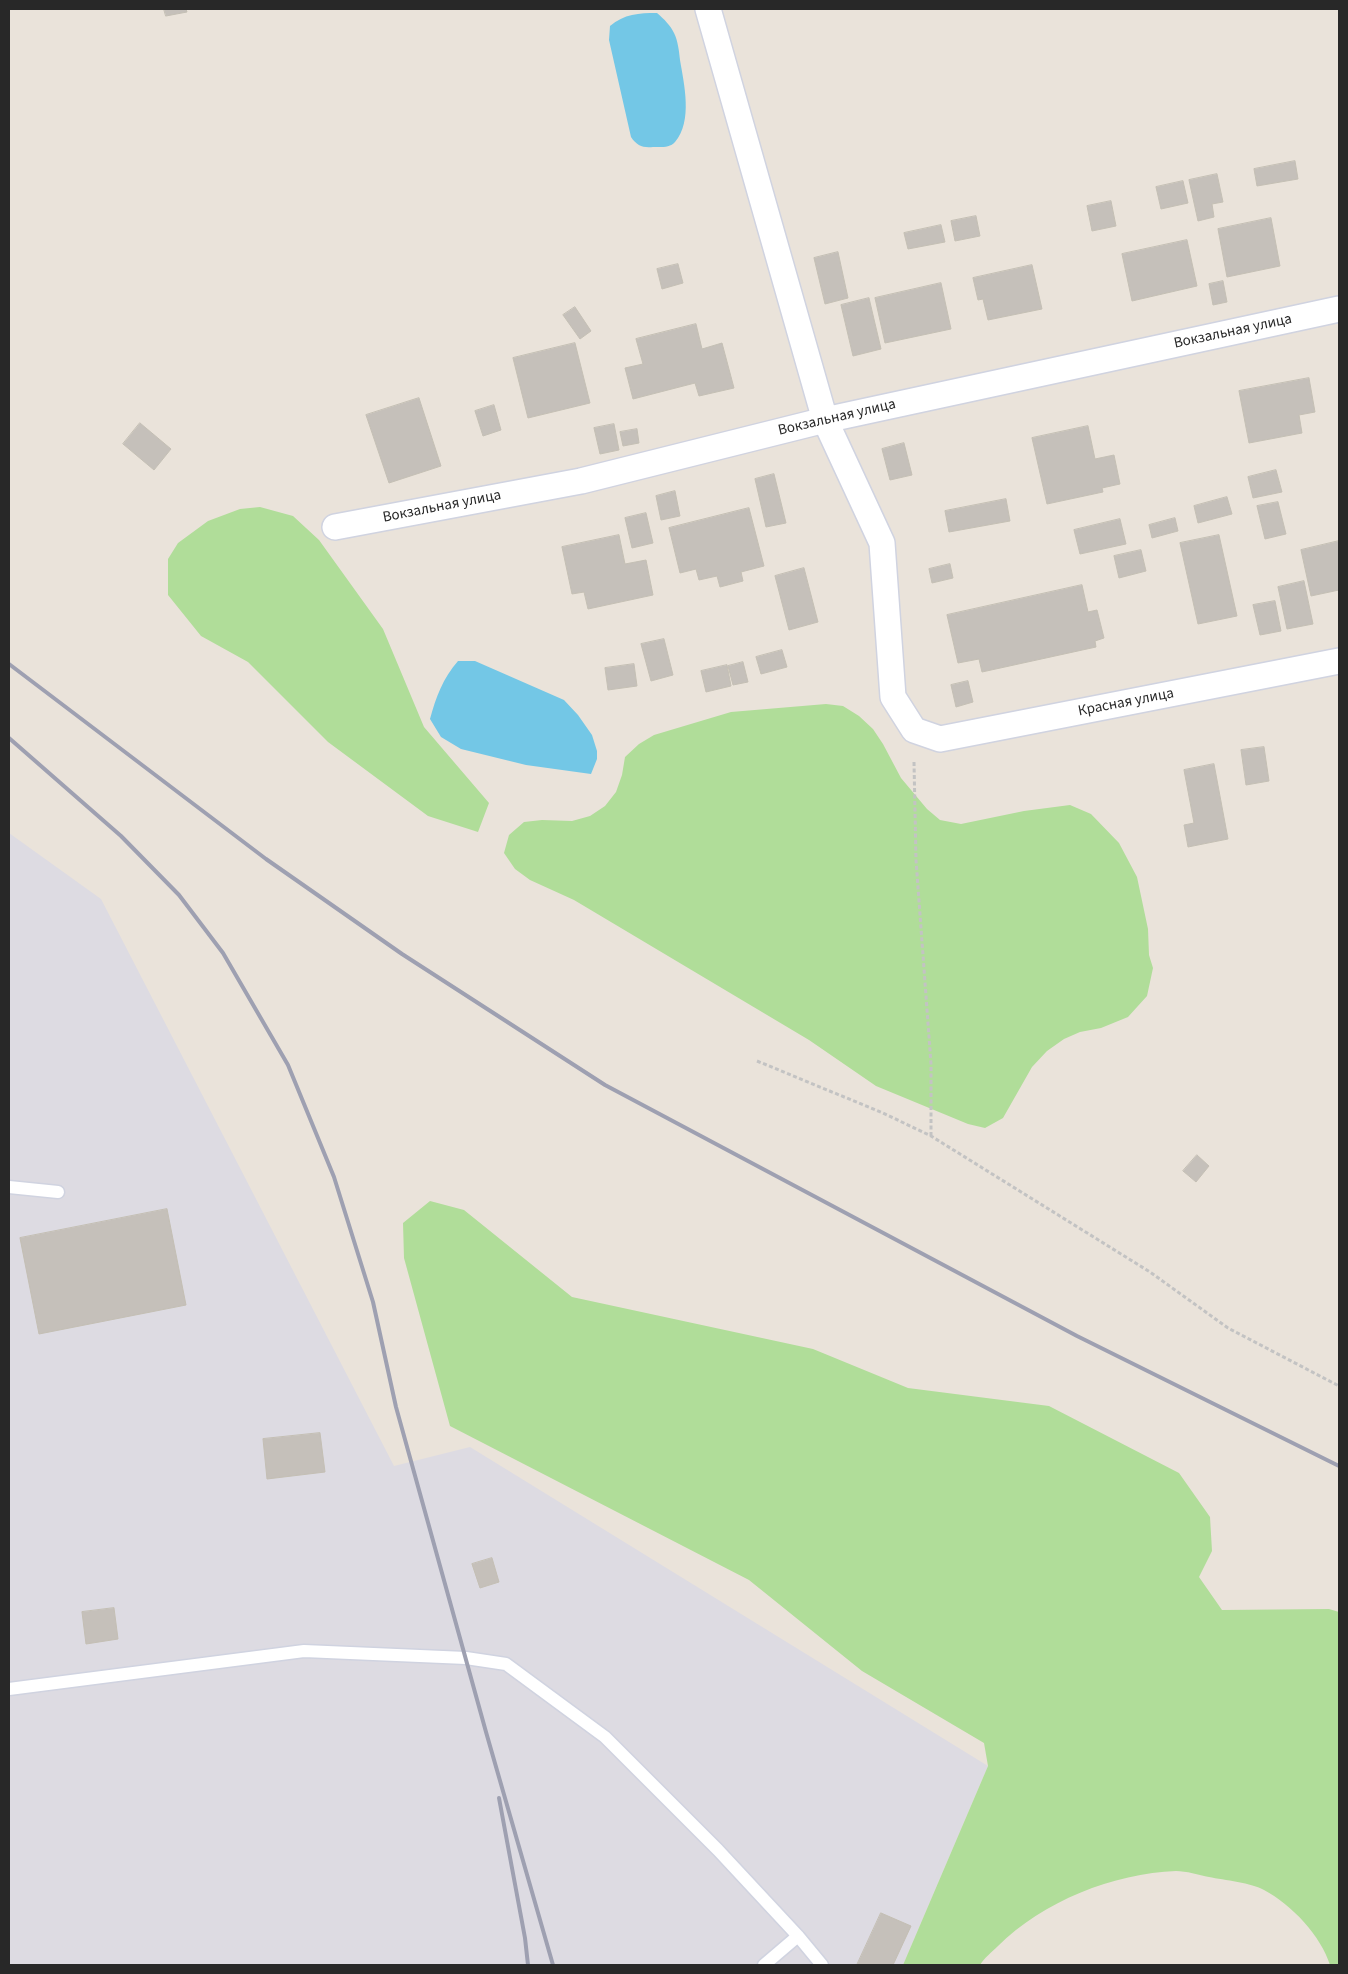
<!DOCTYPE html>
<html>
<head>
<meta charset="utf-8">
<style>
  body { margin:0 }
  #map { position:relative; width:1348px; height:1974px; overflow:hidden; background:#eae3da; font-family:"Source Sans 3",sans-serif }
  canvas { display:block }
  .frame { position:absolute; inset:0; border:10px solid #282828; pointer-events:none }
</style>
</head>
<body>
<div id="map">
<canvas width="1348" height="1974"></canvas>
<div class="frame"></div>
</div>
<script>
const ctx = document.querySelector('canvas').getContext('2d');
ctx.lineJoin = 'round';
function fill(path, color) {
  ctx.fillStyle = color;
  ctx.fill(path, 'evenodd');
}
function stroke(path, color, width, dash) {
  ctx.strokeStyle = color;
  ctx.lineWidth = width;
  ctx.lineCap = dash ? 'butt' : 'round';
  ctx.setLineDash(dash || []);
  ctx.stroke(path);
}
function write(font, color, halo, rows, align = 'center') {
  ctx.font = font + ' "Source Sans 3",sans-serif';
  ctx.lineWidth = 4.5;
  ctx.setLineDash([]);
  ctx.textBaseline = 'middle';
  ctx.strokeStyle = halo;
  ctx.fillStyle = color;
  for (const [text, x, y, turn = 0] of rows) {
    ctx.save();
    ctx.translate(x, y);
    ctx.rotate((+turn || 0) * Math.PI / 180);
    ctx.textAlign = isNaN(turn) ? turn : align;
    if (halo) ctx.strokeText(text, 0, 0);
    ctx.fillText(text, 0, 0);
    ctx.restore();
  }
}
fill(new Path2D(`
  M 9,833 L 101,899 L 394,1466 L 470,1447 L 988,1766 L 903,1965 L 9,1965 Z`), '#dddbe2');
fill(new Path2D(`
  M 260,507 L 293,516 L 319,540 L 383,629 L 424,727 L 489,803 L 478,832 L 428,816 L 328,742 L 248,662 L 201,636 L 168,595 L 168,559 L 178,543 L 208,521 L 240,509 Z
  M 826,704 L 843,706 L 859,716 L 873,729 L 883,744 L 901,778 L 927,809 L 940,820 L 961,824 L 1024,811 L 1070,805 L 1091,814 L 1119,843 L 1137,877 L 1148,929 L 1149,955 L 1153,968 L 1147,996 L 1128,1017 L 1101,1028 L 1080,1032 L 1064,1039 L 1047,1051 L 1032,1067 L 1003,1118 L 985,1128 L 968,1124 L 876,1086 L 809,1040 L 574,900 L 530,880 L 515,869 L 504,853 L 509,835 L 524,822 L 542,820 L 572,821 L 590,816 L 605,806 L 616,792 L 622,775 L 625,757 L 639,744 L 654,735 L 731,712 Z
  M 430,1201 L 464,1210 L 572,1297 L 813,1349 L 908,1388 L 1049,1406 L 1179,1473 L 1210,1517 L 1212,1551 L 1199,1577 L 1222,1610 L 1329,1609 L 1339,1612 L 1339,1965 L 1330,1965 C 1321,1936 1292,1905 1264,1890 C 1252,1883 1224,1880 1209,1877 C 1199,1875 1186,1871 1176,1871 C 1114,1873 1042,1902 998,1946 C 992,1952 984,1958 980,1965 L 903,1965 L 988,1766 L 984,1743 L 862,1671 L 749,1580 L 450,1426 L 404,1258 L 403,1223 Z`), '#b0dd99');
fill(new Path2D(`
  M 657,13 C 664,19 671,26 674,33 C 678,41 679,51 680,60 C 684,84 693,121 675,142 C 670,148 661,147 653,147 C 643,148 637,146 631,137 L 609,40 L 610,26 C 624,14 639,13 657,13 Z
  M 458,661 L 475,661 L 564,700 L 578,715 L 592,735 L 597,751 L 597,759 L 591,774 L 526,765 L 461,749 L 441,737 L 430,719 C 436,697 443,678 458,661 Z`), '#73c7e6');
const building = new Path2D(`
  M 164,9 L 186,9 L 187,12 L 166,16 Z
  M 1295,161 L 1298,179 L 1257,186 L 1254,169 Z
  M 1217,174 L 1223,202 L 1212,204 L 1214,217 L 1198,221 L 1189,180 Z
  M 1183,181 L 1188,203 L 1161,209 L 1156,187 Z
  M 1111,201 L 1116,226 L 1092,231 L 1087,206 Z
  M 976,216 L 980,236 L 955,241 L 951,221 Z
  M 1271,218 L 1280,266 L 1227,277 L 1218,229 Z
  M 941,225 L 945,242 L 908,249 L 904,233 Z
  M 1187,240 L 1197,286 L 1132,301 L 1122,254 Z
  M 838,252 L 848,298 L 825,304 L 814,258 Z
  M 678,264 L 683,283 L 662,289 L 657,269 Z
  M 1032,265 L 1042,309 L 988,320 L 983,299 L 978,300 L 973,278 Z
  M 1223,281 L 1227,302 L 1213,305 L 1209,284 Z
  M 941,283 L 951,329 L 885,343 L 875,298 Z
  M 869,298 L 881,349 L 853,356 L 841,305 Z
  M 575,307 L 591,331 L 580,339 L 563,315 Z
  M 696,324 L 702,349 L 722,343 L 734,388 L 699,396 L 695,383 L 633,399 L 625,368 L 643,364 L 636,339 Z
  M 575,343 L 590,403 L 528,418 L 513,358 Z
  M 1309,378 L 1315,412 L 1299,415 L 1302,433 L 1249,443 L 1239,391 Z
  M 419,398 L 441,466 L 389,483 L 366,415 Z
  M 494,405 L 501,430 L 483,436 L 475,411 Z
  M 140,423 L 171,449 L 154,470 L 123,444 Z
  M 614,424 L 619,450 L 600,454 L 594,428 Z
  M 1088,426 L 1095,459 L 1114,455 L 1120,484 L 1102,488 L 1103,492 L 1047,504 L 1032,438 Z
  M 637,429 L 639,443 L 623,446 L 620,432 Z
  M 904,443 L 912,475 L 890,480 L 882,449 Z
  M 1276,470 L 1282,492 L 1253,498 L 1248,477 Z
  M 774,474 L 786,523 L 766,527 L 755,479 Z
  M 675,491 L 680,516 L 661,520 L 656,496 Z
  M 1227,497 L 1232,514 L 1198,523 L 1194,506 Z
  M 1006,499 L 1010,521 L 949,532 L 945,511 Z
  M 1278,502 L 1286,534 L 1265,539 L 1257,506 Z
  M 749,508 L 764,566 L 741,572 L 743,581 L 720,587 L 717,576 L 699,580 L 696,569 L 680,573 L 669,528 Z
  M 646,513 L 653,543 L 632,548 L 625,518 Z
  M 1175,518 L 1178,531 L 1152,538 L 1149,525 Z
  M 1120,519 L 1126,544 L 1080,554 L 1074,530 Z
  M 619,535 L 625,564 L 646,560 L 653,595 L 588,609 L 584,592 L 572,594 L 562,547 Z
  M 1219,535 L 1237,616 L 1198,624 L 1180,543 Z
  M 1339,541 L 1339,590 L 1311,596 L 1301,550 Z
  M 1141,550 L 1146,571 L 1119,578 L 1114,556 Z
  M 950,564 L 953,578 L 932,583 L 929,569 Z
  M 804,568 L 818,622 L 789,630 L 775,576 Z
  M 1304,581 L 1313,624 L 1287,629 L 1278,587 Z
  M 1082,585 L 1088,612 L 1097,610 L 1104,638 L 1095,641 L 1096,647 L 982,672 L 979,659 L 958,663 L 947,615 Z
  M 1275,601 L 1281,631 L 1260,635 L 1253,605 Z
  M 664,639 L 673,675 L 651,681 L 641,644 Z
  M 782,650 L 787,667 L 761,674 L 756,657 Z
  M 743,662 L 748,682 L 733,685 L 728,666 Z
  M 634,664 L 637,686 L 608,690 L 605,668 Z
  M 727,665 L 731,686 L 706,692 L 701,671 Z
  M 968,681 L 973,702 L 956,707 L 951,685 Z
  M 1264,747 L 1269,781 L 1246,785 L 1241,750 Z
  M 1214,764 L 1228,839 L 1188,847 L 1184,825 L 1194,823 L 1184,770 Z
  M 1197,1155 L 1209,1166 L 1196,1182 L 1183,1171 Z
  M 167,1209 L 186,1305 L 39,1334 L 20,1238 Z
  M 320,1433 L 325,1472 L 267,1479 L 263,1439 Z
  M 492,1558 L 499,1582 L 480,1588 L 472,1564 Z
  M 114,1608 L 118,1639 L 86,1644 L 82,1612 Z
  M 881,1913 L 911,1926 L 893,1965 L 857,1965 Z`);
fill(building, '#c5c0ba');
stroke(building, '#c4bfb4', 1);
const lane = new Path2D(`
  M 9,1187 L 58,1192
  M 9,1689 L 304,1651 L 466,1658 L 506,1664 L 605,1737 L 718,1850 L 798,1936 L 822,1965
  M 764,1965 L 798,1936`);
const street = new Path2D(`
  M 708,9 L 825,420 L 882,543 L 893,697 L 914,730 L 940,739 L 1339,661
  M 335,527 L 581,481 L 825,420 L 1339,309`);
stroke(lane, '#d0d3e0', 15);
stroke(street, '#d0d3e0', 28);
stroke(new Path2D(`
  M 914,762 L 916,860 L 931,1064 L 931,1136
  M 757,1061 L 883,1113 L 931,1136 L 1150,1272 L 1228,1328 L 1339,1386`), '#c3c3c3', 3, [4, 2.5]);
stroke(lane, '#fff', 12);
stroke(street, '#fff', 25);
stroke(new Path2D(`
  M 9,664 L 266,859 L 402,954 L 605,1085 L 1077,1336 L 1339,1466
  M 9,738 L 121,836 L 179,895 L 223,953 L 288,1065 L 334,1177 L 373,1302 L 396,1407 L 486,1732 L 553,1965
  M 499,1798 L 525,1938 L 528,1965`), '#9ea0b1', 4);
write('15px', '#282828', '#fff', [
  ["Вокзальная улица",1233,332,-12],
  ["Вокзальная улица",837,418,-13],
  ["Вокзальная улица",442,507,-11],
  ["Красная улица",1126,703,-11]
]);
</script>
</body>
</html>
